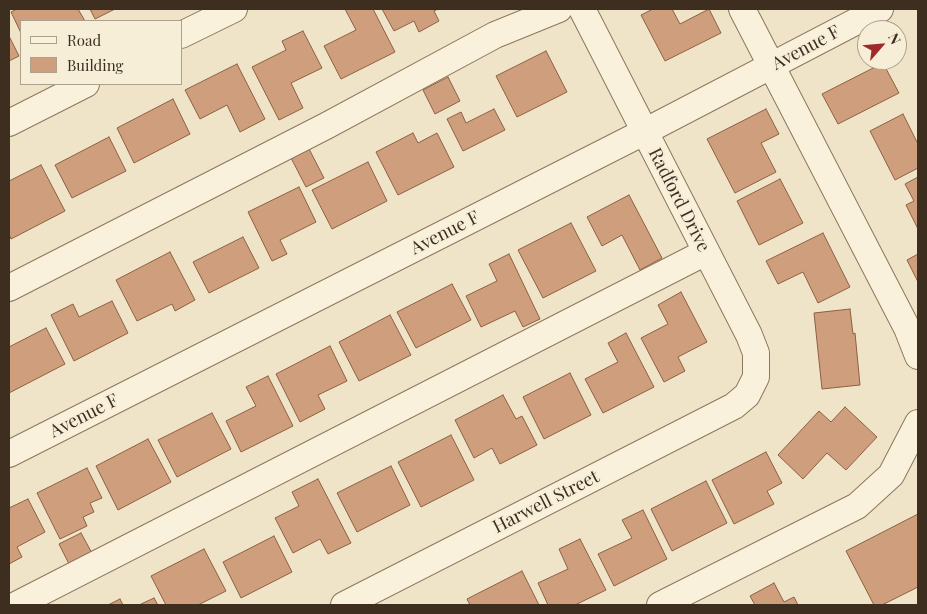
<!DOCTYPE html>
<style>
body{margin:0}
#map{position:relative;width:927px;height:614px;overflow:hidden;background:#f0e4c8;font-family:"Playfair Display",serif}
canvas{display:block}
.frame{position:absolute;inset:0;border:10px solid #3d2e20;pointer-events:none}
.legend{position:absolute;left:20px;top:20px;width:162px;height:65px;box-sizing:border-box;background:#f7eed8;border:1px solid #ada18e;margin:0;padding:6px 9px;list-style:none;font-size:15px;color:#3d2e20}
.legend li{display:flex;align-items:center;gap:10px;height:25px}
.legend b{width:25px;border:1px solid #ada18e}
.north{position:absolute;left:857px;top:20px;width:50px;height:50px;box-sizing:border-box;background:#f7eed8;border:1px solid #ada18e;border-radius:50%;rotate:63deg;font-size:14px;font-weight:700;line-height:20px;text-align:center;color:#3d2e20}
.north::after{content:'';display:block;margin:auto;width:18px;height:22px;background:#9e2a2b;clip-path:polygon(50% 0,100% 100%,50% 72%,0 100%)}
</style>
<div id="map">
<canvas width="927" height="614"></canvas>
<div class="frame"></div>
<ul class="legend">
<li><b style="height:6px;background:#faf1dc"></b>Road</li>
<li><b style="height:14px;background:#cf9f7d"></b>Building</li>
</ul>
<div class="north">N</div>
</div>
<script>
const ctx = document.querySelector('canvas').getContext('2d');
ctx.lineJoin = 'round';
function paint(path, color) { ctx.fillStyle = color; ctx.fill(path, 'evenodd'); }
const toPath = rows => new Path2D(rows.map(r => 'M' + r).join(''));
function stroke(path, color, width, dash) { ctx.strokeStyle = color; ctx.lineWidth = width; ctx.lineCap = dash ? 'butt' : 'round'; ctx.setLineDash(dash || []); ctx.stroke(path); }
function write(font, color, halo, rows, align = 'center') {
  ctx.font = font + ' "Playfair Display",serif'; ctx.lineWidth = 4.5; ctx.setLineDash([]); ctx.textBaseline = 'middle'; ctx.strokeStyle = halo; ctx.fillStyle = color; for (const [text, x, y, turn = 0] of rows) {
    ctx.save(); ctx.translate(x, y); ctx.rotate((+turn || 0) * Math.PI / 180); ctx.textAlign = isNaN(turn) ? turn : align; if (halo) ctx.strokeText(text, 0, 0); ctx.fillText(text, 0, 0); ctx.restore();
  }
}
const building = toPath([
 [17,9,78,9,85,21,21,21,21,33,11,12,17,9],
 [90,9,115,9,95,19,90,9],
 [345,9,373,9,395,52,341,79,324,46,356,30,345,9],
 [382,9,438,9,434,11,439,21,419,32,414,21,394,31,382,9],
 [653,9,672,9,680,24,709,9,721,33,665,61,641,15,653,9],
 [303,31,322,68,291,83,303,108,279,120,252,67,286,50,282,41,303,31],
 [9,36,19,56,9,61,9,36],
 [546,51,567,92,517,117,496,76,546,51],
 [883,63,899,93,838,124,822,94,883,63],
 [237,64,265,119,240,132,227,105,200,119,185,90,237,64],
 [448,77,460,101,435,114,423,90,448,77],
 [173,99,190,134,134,163,117,128,173,99],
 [494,109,505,130,463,151,447,119,461,112,466,123,494,109],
 [766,109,779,134,761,143,776,172,735,193,707,139,766,109],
 [903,114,918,144,918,168,895,180,870,131,903,114],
 [413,133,418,143,437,133,454,167,398,195,376,152,413,133],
 [109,137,126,171,72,198,55,165,109,137],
 [308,147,324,178,306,187,290,156,308,147],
 [368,162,387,201,332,229,312,190,368,162],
 [41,165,65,211,11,239,9,234,9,181,41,165],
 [918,177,918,229,906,205,914,201,905,184,918,177],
 [780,179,803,223,759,245,737,201,780,179],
 [299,187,316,222,280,240,287,254,272,261,248,212,299,187],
 [629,195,662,258,640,270,622,235,602,246,587,217,629,195],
 [571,223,596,271,543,298,518,250,571,223],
 [823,233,850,287,818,303,803,272,778,284,766,261,823,233],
 [243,237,259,268,209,293,193,262,243,237],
 [170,252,195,300,175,311,172,304,137,321,116,280,170,252],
 [509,254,540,319,523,327,515,311,481,327,466,296,497,281,489,264,509,254],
 [918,254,918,282,907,260,918,254],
 [452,284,471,320,416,348,397,312,452,284],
 [681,292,707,342,678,357,685,371,664,382,641,338,668,324,658,305,681,292],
 [112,301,128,333,74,361,51,315,73,304,79,317,112,301],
 [850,309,853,334,855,333,860,385,822,389,814,313,850,309],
 [390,315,411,355,359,381,339,342,390,315],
 [46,328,65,364,9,393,9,347,46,328],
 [626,333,654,387,603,413,585,379,618,362,608,343,626,333],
 [330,346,347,381,318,395,325,409,300,422,276,374,330,346],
 [570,373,591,415,544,439,523,397,570,373],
 [268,376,293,426,241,452,226,421,256,406,246,387,268,376],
 [503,395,516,419,522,416,537,445,500,464,492,448,474,458,455,420,503,395],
 [845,407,877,437,846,470,827,453,803,479,778,455,819,411,831,422,845,407],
 [212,413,231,449,177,477,158,440,212,413],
 [451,435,474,480,421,507,398,462,451,435],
 [148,439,171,482,118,510,96,466,148,439],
 [766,452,782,483,767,491,774,504,734,524,712,480,766,452],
 [391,466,410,505,357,532,337,493,391,466],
 [87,468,102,498,90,503,94,512,83,517,87,526,60,539,37,493,87,468],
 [318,479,351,543,328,554,320,539,293,553,275,518,299,506,292,492,318,479],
 [706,481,727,523,672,551,651,509,706,481],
 [28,499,45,532,17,547,22,557,9,564,9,508,28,499],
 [643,510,667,559,614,586,598,554,632,538,622,520,643,510],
 [918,514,918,587,882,605,874,605,846,551,918,514],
 [81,533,93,555,70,566,59,544,81,533],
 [274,536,292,572,241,598,223,562,274,536],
 [580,539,606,590,575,605,548,605,538,583,568,569,559,549,580,539],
 [204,549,226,591,198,605,166,605,151,576,204,549],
 [522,571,539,605,470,605,467,599,522,571],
 [774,583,784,602,794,597,798,605,755,605,750,596,774,583],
 [154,598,158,605,139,605,154,598],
 [120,599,123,605,108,605,120,599]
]);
paint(building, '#cf9f7d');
stroke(building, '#8d5f41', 1);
const minor = toPath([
 [742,9,907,328,918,356],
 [181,35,234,9],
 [9,123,86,84],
 [9,288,326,126,495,35,559,9],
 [9,454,644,132,880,9],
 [16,605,706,252],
 [344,605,734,406,747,395,756,377,756,353,749,335,582,9],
 [660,605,857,506,891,475,918,423]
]);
stroke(minor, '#8d765c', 28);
stroke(minor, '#faf1dc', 26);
write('18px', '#3d2e20', '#f7eed8', [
 ["Avenue F",806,48,-28],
 ["Radford Drive",679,200,63],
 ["Avenue F",445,233,-27],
 ["Avenue F",84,416,-27],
 ["Harwell Street",546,502,-27]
]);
</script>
